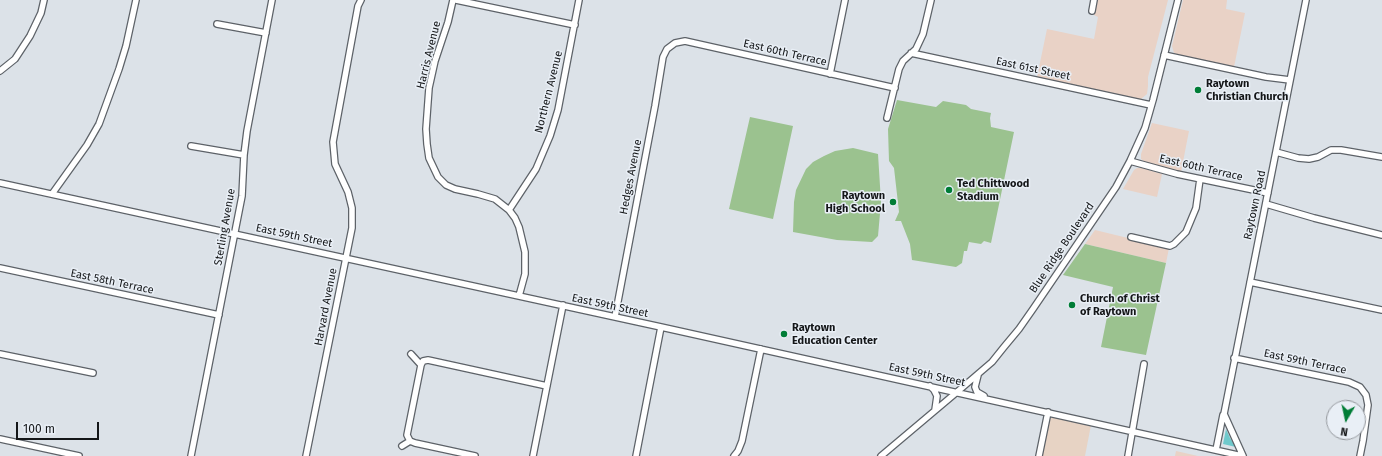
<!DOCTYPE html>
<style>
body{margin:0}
#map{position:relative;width:1382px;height:456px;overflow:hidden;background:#dce2e8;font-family:"Fira Sans",sans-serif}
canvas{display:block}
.north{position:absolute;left:1326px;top:400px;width:40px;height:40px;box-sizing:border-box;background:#e9eff6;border:1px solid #94989d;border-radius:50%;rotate:189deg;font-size:11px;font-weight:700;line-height:16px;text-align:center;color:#141618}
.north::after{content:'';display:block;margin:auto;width:14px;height:18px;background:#007d36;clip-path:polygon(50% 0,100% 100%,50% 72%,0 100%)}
.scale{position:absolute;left:16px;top:422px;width:83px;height:18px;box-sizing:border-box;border:2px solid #141618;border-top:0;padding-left:5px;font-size:12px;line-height:14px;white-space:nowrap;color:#141618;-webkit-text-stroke:3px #e9eff6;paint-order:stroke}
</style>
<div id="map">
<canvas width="1382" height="456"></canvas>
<div class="north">N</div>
<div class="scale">100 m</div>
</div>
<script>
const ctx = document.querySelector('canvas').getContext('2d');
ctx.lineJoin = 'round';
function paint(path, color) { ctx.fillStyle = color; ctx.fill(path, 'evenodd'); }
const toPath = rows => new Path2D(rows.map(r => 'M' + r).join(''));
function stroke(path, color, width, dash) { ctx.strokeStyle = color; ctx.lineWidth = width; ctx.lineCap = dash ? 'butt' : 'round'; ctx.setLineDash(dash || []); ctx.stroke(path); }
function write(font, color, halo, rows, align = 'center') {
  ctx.font = font + ' "Fira Sans",sans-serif'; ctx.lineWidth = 3; ctx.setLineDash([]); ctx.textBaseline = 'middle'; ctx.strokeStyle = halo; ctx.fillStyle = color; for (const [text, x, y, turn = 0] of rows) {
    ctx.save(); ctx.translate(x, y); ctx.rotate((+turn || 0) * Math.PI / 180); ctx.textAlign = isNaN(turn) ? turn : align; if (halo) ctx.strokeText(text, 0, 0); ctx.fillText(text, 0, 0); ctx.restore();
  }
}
paint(toPath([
 [1097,0,1168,0,1148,77,1148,86,1147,94,1141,99,1137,100,1037,77,1047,29,1094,39,1098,17,1094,15],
 [1183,0,1227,0,1226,9,1245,13,1234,67,1179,55,1174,53,1172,46],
 [1152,123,1189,131,1181,172,1146,163,1141,159,1141,154],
 [1137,168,1142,168,1162,174,1157,197,1123,189,1134,170],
 [1095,230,1169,248,1166,263,1085,244],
 [1176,451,1198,456,1175,456]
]), '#e9d2c6');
paint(toPath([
 [1055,417,1091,425,1085,456,1041,456,1049,419]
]), '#e7d3c4');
paint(toPath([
 [897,100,936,107,943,101,966,105,971,109,991,113,990,118,991,127,1014,132,991,243,984,241,981,244,969,242,967,251,964,251,962,263,956,267,912,260,910,244,901,221,895,221,899,212,894,168,889,161,888,129],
 [750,117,793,126,773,219,729,209],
 [853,148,878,154,881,202,878,236,872,242,837,240,793,232,794,202,796,190,806,169,813,162,824,156,835,151],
 [1085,244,1166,263,1146,355,1101,347,1113,287,1063,275]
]), '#9bc28f');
paint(toPath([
 [1226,429,1230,438,1236,447,1223,444]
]), '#6fc9cc');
const minor = toPath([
 [453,0,448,22,435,61,429,88,426,129,427,144,429,158,438,177,446,185,455,189,478,194,495,199,509,210,515,218,519,227,525,252,525,274,519,296],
 [456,0,575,25],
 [1092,11,1094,0],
 [217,24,266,33],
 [911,53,1151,105],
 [1164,55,1266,77,1290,80],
 [0,71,15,59,30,36,41,13,44,0],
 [830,74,845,0],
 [887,118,899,69,903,61,916,49,923,34,931,0],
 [191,146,244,155],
 [1276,152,1298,158,1309,159,1318,157,1331,150,1341,150,1382,157],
 [1130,161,1177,174,1268,193],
 [0,183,661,327,1242,456],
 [52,194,87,145,99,124,119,69,126,46,136,0],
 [1266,204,1314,218,1382,235],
 [509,210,536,169,550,136,558,110,579,0],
 [1131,237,1170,246,1174,244,1186,232,1196,208,1200,179],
 [0,268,219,315],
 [1250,282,1382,310],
 [615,317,655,106,663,57,667,49,675,43,685,41,895,88],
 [0,354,93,373],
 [1234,358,1349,382,1360,387,1366,395,1368,405,1363,441,1360,456],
 [421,365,423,361,428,360,547,386],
 [978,375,975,387,977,392,984,396],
 [930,386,934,390,937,396,935,410],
 [0,439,79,456],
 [410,441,407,435,421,365,411,354],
 [410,441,415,443,475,456],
 [402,446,410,441],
 [1216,450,1223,415],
 [191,456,242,196,244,155,247,131,272,0],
 [306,456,352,228,352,208,348,192,335,164,333,142,358,6,361,0],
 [533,456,563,305],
 [636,456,661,327],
 [734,456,738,451,742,441,761,349],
 [881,456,957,392,992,362,1004,347,1019,329,1033,309,1116,187,1130,161,1145,128,1153,100,1178,0],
 [1039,456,1048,412],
 [1128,456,1144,364],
 [1243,456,1224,414,1306,0]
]);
stroke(minor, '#5d6268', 8);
stroke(minor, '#fff', 5.5);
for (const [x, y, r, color] of [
 [1198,90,4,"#007d36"],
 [949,190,4,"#007d36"],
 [893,202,4,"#007d36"],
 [1072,305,4,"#007d36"],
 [784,334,4,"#007d36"]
]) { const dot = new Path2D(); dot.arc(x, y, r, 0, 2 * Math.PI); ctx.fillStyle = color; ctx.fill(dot); stroke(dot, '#e9eff6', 1.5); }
write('11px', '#141618', '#e9eff6', [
 ["East 60th Terrace",785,53,13],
 ["Harris Avenue",429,55,-76],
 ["East 61st Street",1033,69,12],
 ["Northern Avenue",549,92,-76],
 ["East 60th Terrace",1201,168,13],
 ["Hedges Avenue",631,177,-79],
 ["Raytown Road",1255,205,-78],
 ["Sterling Avenue",225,227,-80],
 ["East 59th Street",294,236,12],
 ["Blue Ridge Boulevard",1062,248,-56],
 ["East 58th Terrace",112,282,12],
 ["East 59th Street",610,306,12],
 ["Harvard Avenue",326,307,-79],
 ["East 59th Terrace",1305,362,12],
 ["East 59th Street",927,375,12]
]);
write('bold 11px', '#141618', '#e9eff6', [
 ["Raytown",1206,84],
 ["Christian Church",1206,97],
 ["Ted Chittwood",957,184],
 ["Stadium",957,197],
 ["Raytown",885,196,"right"],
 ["High School",885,209,"right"],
 ["Church of Christ",1080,299],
 ["of Raytown",1080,312],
 ["Raytown",792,328],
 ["Education Center",792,341]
], 'left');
</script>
